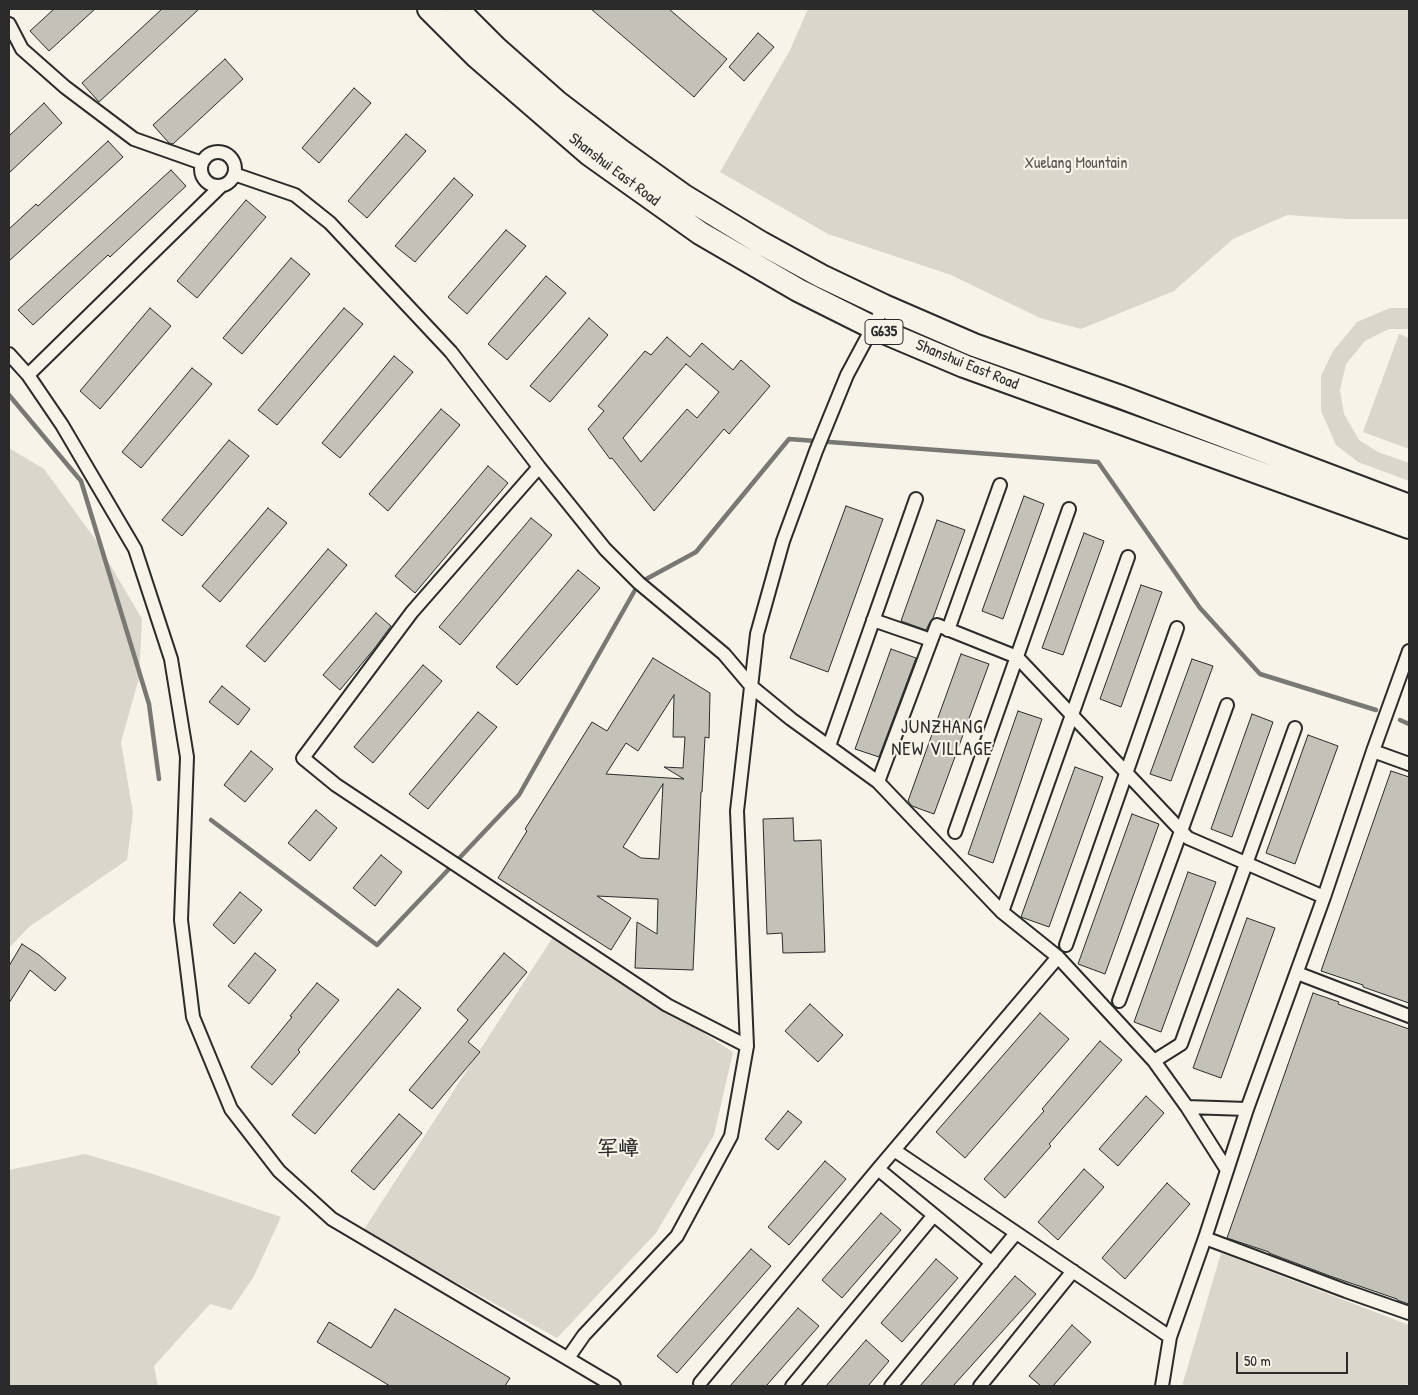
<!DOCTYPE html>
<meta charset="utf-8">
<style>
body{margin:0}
#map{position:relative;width:1418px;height:1395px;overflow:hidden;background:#f7f3e8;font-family:"Patrick Hand",sans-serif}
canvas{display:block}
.frame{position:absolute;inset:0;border:10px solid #2b2b2b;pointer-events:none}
.scale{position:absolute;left:1236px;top:1352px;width:112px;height:22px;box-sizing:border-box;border:2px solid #2b2b2b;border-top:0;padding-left:6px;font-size:15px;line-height:18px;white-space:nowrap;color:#2b2b2b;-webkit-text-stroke:4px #f7f3e8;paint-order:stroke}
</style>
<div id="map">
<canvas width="1418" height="1395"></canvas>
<div class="frame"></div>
<div class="scale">50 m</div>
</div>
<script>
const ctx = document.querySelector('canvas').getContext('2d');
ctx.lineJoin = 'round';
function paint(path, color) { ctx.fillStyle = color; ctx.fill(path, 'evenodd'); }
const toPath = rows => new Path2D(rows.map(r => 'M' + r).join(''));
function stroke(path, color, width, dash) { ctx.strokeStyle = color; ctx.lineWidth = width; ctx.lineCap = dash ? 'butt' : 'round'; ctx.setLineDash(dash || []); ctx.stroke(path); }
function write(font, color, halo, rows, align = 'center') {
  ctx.font = font + ' "Patrick Hand","LXGW WenKai TC",sans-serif'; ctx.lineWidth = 4.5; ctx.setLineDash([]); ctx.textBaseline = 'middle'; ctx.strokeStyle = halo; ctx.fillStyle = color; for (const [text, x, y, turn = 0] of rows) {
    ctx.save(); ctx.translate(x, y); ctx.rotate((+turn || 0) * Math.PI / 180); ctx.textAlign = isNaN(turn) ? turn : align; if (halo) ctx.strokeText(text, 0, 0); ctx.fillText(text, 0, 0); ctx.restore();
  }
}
paint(toPath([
 [808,9,1409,9,1409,219,1347,219,1287,215,1233,239,1174,291,1081,329,1040,318,951,275,828,234,720,172,790,50],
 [1390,308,1409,308,1409,329,1389,329,1365,341,1346,364,1340,390,1344,414,1359,440,1378,452,1409,463,1409,481,1358,462,1336,445,1321,411,1321,376,1333,351,1357,322],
 [1399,334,1409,338,1409,449,1363,432],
 [9,448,44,469,95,539,142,619,139,678,121,742,133,813,127,860,29,927,9,948],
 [553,937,733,1052,714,1135,656,1233,557,1338,363,1231],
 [85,1154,153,1174,281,1217,253,1278,231,1310,210,1304,154,1366,158,1386,9,1386,9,1170],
 [1221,1253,1409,1325,1409,1383,1404,1386,1182,1386]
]), '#dad6cc');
stroke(toPath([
 [9,395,81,481,149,704,159,779],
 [1400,720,1409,724],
 [211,820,377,945,519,795,639,583,696,552,789,439,1098,462,1200,608,1260,674,1376,710]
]), '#7a7874', 4.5);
const building = toPath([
 [54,9,95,9,49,51,30,31,54,9],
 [162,9,199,9,99,102,82,83,162,9],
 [591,9,669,9,727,59,694,97,591,9],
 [758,33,774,47,744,81,729,67,758,33],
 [225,59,243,79,173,144,169,143,153,125,225,59],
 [354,88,371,103,319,163,302,148,354,88],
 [44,103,62,123,9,173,9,136,44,103],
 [406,134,426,151,367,218,348,201,406,134],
 [108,141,123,157,9,261,9,229,36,204,38,206,108,141],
 [171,170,186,186,110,257,108,255,33,325,18,310,171,170],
 [454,178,473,195,415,262,395,246,454,178],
 [246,200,266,217,197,298,177,281,246,200],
 [506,230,526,246,467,314,448,297,506,230],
 [291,258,310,274,242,354,223,338,291,258],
 [546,276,566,293,507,360,488,344,546,276],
 [150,308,171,326,100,409,80,391,150,308],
 [344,308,363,324,277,425,258,410,344,308],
 [589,318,608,335,550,402,530,386,589,318],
 [667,337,690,357,702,343,733,370,741,360,770,386,729,434,724,429,654,511,612,458,610,459,588,429,604,411,598,406,645,351,651,355,667,337],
 [686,364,719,392,697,418,687,409,641,462,623,438,686,364],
 [394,356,413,372,340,458,322,443,394,356],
 [192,368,212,384,141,468,122,452,192,368],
 [441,409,460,425,388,511,369,494,441,409],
 [229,440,249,456,182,536,162,520,229,440],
 [488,466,508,483,415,593,395,576,488,466],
 [1024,496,1044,504,1003,619,982,611,1024,496],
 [846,506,883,519,828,672,790,658,846,506],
 [268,508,287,523,220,602,202,586,268,508],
 [531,518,552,535,460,645,439,627,531,518],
 [937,520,965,530,933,618,930,622,926,630,901,621,937,520],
 [1084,533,1104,541,1063,655,1042,648,1084,533],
 [328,549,347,565,265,662,246,646,328,549],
 [578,570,600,588,517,685,496,667,578,570],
 [1141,585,1162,592,1121,707,1100,699,1141,585],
 [376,613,391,626,374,649,340,690,323,675,376,613],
 [891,649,916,658,879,757,855,749,891,649],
 [961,654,989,664,934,814,912,806,908,801,961,654],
 [653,658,710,693,709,738,705,737,702,792,701,792,693,970,635,968,637,922,657,934,658,899,597,896,631,918,611,950,498,878,527,831,525,829,592,722,607,731,653,658],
 [674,695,673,737,685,737,683,768,664,767,684,779,606,774,626,743,638,751,674,695],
 [663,784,659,859,641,858,623,847,663,784],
 [1192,659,1213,666,1171,781,1150,774,1192,659],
 [423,665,442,681,373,763,354,747,423,665],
 [222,686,250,709,238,725,209,702,222,686],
 [1018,711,1042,719,993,863,968,854,1018,711],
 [478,712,497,727,428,809,409,794,478,712],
 [1252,714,1273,722,1232,837,1211,829,1252,714],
 [1308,735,1338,746,1295,864,1266,853,1308,735],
 [251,751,273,769,245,802,224,785,251,751],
 [1075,767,1103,777,1049,927,1021,917,1075,767],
 [1391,771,1409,777,1409,1003,1363,987,1363,985,1321,971,1391,771],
 [316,810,337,828,310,861,288,843,316,810],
 [1132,814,1159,824,1105,974,1078,964,1132,814],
 [793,818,794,841,821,840,825,952,783,953,782,933,767,934,763,819,793,818],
 [381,855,402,872,375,906,353,888,381,855],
 [1188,872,1216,882,1161,1032,1134,1022,1188,872],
 [240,892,262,910,234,944,213,925,240,892],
 [1247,918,1275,928,1221,1078,1193,1068,1247,918],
 [22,944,39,955,66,978,55,991,30,970,9,1003,9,966,22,944],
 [255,953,276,970,249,1004,228,986,255,953],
 [504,953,527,972,468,1042,480,1052,432,1109,409,1090,468,1020,457,1010,504,953],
 [317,983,339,1000,298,1050,300,1052,272,1085,251,1067,292,1017,290,1016,317,983],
 [398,989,421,1008,315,1134,292,1115,398,989],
 [1313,993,1339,1002,1338,1004,1409,1029,1409,1304,1397,1300,1397,1299,1330,1276,1269,1253,1269,1252,1227,1238,1313,993],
 [810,1004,843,1035,818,1062,785,1031,810,1004],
 [1040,1013,1069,1039,965,1158,936,1132,1040,1013],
 [1100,1041,1122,1060,1049,1144,1051,1146,1005,1198,984,1179,1044,1111,1042,1109,1100,1041],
 [1146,1096,1164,1113,1118,1166,1099,1149,1146,1096],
 [788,1111,802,1122,778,1150,765,1139,788,1111],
 [399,1114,422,1133,374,1190,351,1171,399,1114],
 [825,1161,846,1179,789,1245,768,1227,825,1161],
 [1084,1169,1104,1187,1058,1240,1038,1222,1084,1169],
 [1167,1183,1190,1204,1125,1279,1102,1258,1167,1183],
 [881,1213,901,1230,842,1298,822,1280,881,1213],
 [751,1249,771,1266,677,1373,657,1356,751,1249],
 [936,1259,958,1278,902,1342,881,1323,936,1259],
 [1015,1276,1036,1294,953,1386,920,1386,1015,1276],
 [798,1308,819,1326,766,1386,730,1386,798,1308],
 [395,1309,510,1378,505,1386,390,1386,317,1342,329,1322,371,1348,395,1309],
 [1072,1325,1091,1342,1053,1386,1041,1386,1029,1376,1072,1325],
 [866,1340,889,1361,868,1386,826,1386,866,1340]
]);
paint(building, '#c4c1b9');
stroke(building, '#2b2b2b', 1);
const street = toPath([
 [9,24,22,49,65,87,134,139,202,163],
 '201 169a17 17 0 1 1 34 0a17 17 0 1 1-34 0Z',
 [234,174,295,195,330,223,451,352,539,467,605,549,639,583,724,654,752,687,791,719,878,782,1002,912,1058,957,1154,1061,1187,1107,1247,1109],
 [9,354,28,375,62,425,135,549,171,659,187,757,181,920,193,1017,231,1109,279,1171,332,1219,614,1386],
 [28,375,221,186],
 [539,467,412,612,303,758,336,785,667,1005,747,1046],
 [873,620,931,640],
 [948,630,1000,485],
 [829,746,916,499],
 [1373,751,1409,764],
 [878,782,937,625,1017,657,1188,838,1324,897],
 [955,832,1069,509],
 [1002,912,1128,557],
 [1066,945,1177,628],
 [1297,973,1409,1016],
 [1119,1001,1227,705],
 [1154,1061,1181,1044,1295,728],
 [1187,1107,1227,1170],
 [894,1150,1170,1337],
 [878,1169,992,1263],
 [1205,1238,1346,1291,1409,1313],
 [568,1358,584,1335,677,1236,731,1136,747,1046,737,811,757,634,783,541,816,451,847,375,884,306],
 [700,1383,878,1169,1058,957],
 [792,1386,934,1215],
 [891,1386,1016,1233],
 [980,1386,1073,1271],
 [1162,1386,1170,1337,1205,1238,1247,1109,1324,897,1373,751,1409,651]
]);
const highway = toPath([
 [429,9,477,57,589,154,700,233,798,290,872,327,964,366,1409,527],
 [457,9,496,48,557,102,621,151,684,196,761,243,821,276,884,306,974,345,1121,397,1409,506]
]);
stroke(street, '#2b2b2b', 16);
stroke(highway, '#2b2b2b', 26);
stroke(street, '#f7f3e8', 12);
stroke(highway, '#f7f3e8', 22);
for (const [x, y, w] of [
 [884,332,38]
]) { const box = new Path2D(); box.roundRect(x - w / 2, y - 12.5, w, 25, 4); ctx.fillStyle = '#f7f3e8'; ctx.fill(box); stroke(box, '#2b2b2b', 1); }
write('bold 15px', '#2b2b2b', null, [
 ["G635",884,332]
]);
write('16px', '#575653', '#f7f3e8', [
 ["Xuelang Mountain",1076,164]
]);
write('16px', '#2b2b2b', '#f7f3e8', [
 ["Shanshui East Road",614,170,37],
 ["Shanshui East Road",967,365,22]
]);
ctx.letterSpacing = '1px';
write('19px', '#2b2b2b', '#f7f3e8', [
 ["JUNZHANG",942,728],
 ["NEW VILLAGE",942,750]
]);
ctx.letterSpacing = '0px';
write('bold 21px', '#2b2b2b', '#f7f3e8', [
 ["军嶂",618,1149]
]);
</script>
